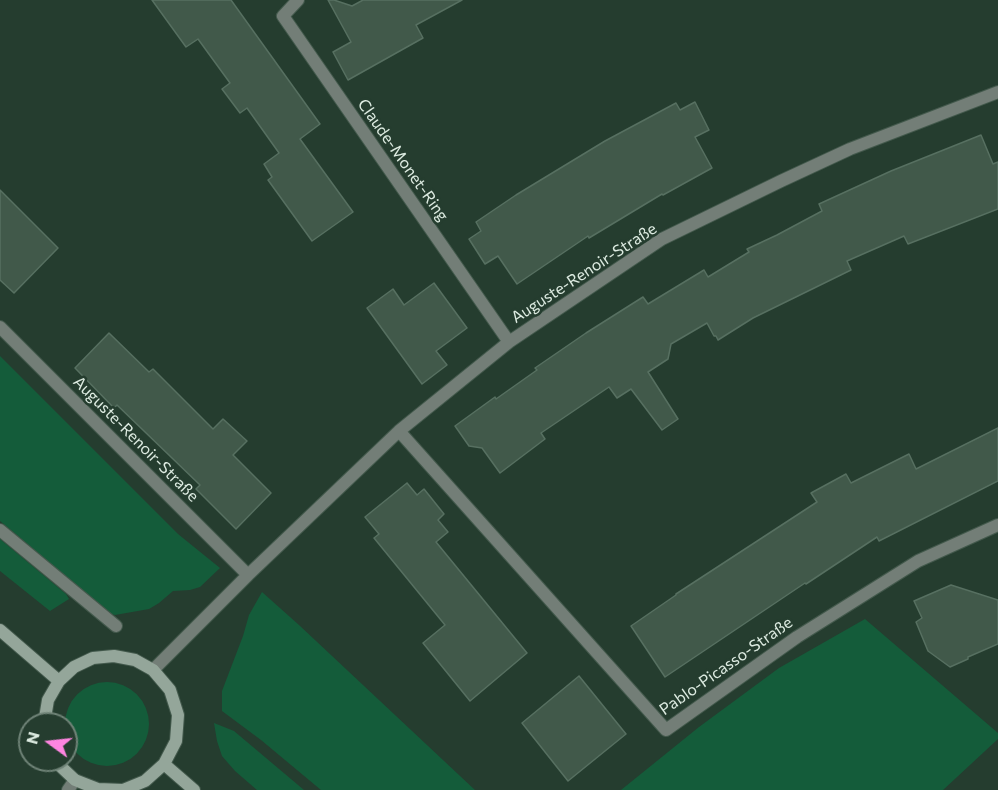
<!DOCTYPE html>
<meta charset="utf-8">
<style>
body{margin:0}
#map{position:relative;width:998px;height:790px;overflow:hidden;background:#253d2f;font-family:Commissioner,sans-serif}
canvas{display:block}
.north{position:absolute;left:18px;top:712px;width:60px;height:60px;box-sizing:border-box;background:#253d2f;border:2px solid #6f8377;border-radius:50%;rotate:285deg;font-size:16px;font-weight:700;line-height:24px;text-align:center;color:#deece2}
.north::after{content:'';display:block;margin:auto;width:21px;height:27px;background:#fe85e0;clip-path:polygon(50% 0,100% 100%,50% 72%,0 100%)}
</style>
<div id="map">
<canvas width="998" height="790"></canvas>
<div class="north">N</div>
</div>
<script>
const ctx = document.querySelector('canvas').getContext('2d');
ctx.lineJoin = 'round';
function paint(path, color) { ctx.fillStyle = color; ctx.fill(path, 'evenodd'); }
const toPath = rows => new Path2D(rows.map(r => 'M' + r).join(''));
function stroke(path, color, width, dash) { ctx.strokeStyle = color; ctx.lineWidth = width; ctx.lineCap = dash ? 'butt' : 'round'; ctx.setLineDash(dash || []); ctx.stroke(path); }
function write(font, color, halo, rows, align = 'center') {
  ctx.font = font + ' Commissioner,sans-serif'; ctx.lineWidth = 5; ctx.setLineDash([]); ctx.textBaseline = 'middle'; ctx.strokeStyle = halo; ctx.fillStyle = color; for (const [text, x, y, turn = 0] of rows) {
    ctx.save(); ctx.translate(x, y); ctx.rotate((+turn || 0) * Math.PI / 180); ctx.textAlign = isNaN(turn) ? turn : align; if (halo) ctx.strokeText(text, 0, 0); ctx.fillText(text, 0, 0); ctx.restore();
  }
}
paint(toPath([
 [0,356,178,534,220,568,200,587,190,590,173,591,159,603,149,609,115,615,100,611,30,546,0,521],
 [0,539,66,594,69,599,50,611,0,571],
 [262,592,299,625,475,790,321,790,261,740,222,711,222,691,243,636,249,615],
 [865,619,998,733,998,739,943,790,621,790,699,727,779,668],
 '65 724a42 42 0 1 1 84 0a42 42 0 1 1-84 0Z',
 [214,723,234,731,304,790,257,790,235,771,222,756,217,741]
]), '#145c3a');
const building = toPath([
 [152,0,231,0,320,124,300,139,353,212,312,241,268,180,272,177,264,164,279,153,247,108,240,113,222,89,230,83,198,39,186,47,152,0],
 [328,0,334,0,352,6,363,0,462,0,416,25,423,38,348,80,333,52,351,42,328,0],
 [695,102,709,130,695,137,712,168,663,195,662,194,589,238,588,236,517,284,498,256,485,264,469,239,481,231,476,222,516,195,605,141,676,103,680,110,695,102],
 [981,135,993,164,998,162,998,209,908,244,904,236,847,261,851,270,753,318,718,340,716,336,714,336,707,323,671,344,668,359,648,372,678,419,662,430,631,389,617,398,609,387,541,433,545,439,500,473,482,448,469,446,455,426,495,397,496,399,537,370,535,368,586,333,643,297,648,304,704,270,708,277,749,252,747,249,777,235,822,211,819,204,891,171,981,135],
 [0,190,58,248,14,293,0,280,0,190],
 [434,283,467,328,436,351,447,365,422,384,367,308,393,289,404,305,434,283],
 [109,333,149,372,153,369,213,429,223,419,247,441,233,455,271,493,236,529,196,489,200,485,117,405,114,408,75,368,109,333],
 [998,428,998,481,879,541,877,537,806,584,805,583,665,677,631,626,676,595,676,594,817,502,811,493,846,474,851,483,909,454,916,469,998,428],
 [407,483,417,495,424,489,444,514,438,520,448,532,436,542,527,653,470,701,423,643,445,625,374,538,379,534,365,517,407,483],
 [951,585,998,600,998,644,968,657,968,659,950,667,928,651,916,622,922,618,914,601,951,585],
 [579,676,626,734,568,781,522,723,579,676]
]);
paint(building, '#41594a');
stroke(building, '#577061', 1.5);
const street = toPath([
 [298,0,283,16,509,342],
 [0,327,248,575],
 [399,431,666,730,797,637,918,561,998,525],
 [0,530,116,626],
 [153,670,248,575,399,431,509,342,662,239,781,181,850,149,998,92],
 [68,790,75,780]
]);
const secondary = toPath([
 [0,630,59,681],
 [44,724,48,700,59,681,74,667,93,658,114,656,135,660,153,670,170,690,178,715,176,741,164,764,145,781,123,790,98,789,75,780,58,764,56,760],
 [164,764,194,790]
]);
stroke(street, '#43594c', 14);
stroke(secondary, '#43594c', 14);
stroke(street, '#737e77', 12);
stroke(secondary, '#94a69a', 12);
write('16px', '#deece2', '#253d2f', [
 ["Claude-Monet-Ring",403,160,55],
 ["Auguste-Renoir-Straße",584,273,-33],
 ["Auguste-Renoir-Straße",136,439,45],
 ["Pablo-Picasso-Straße",726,666,-35]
]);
</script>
